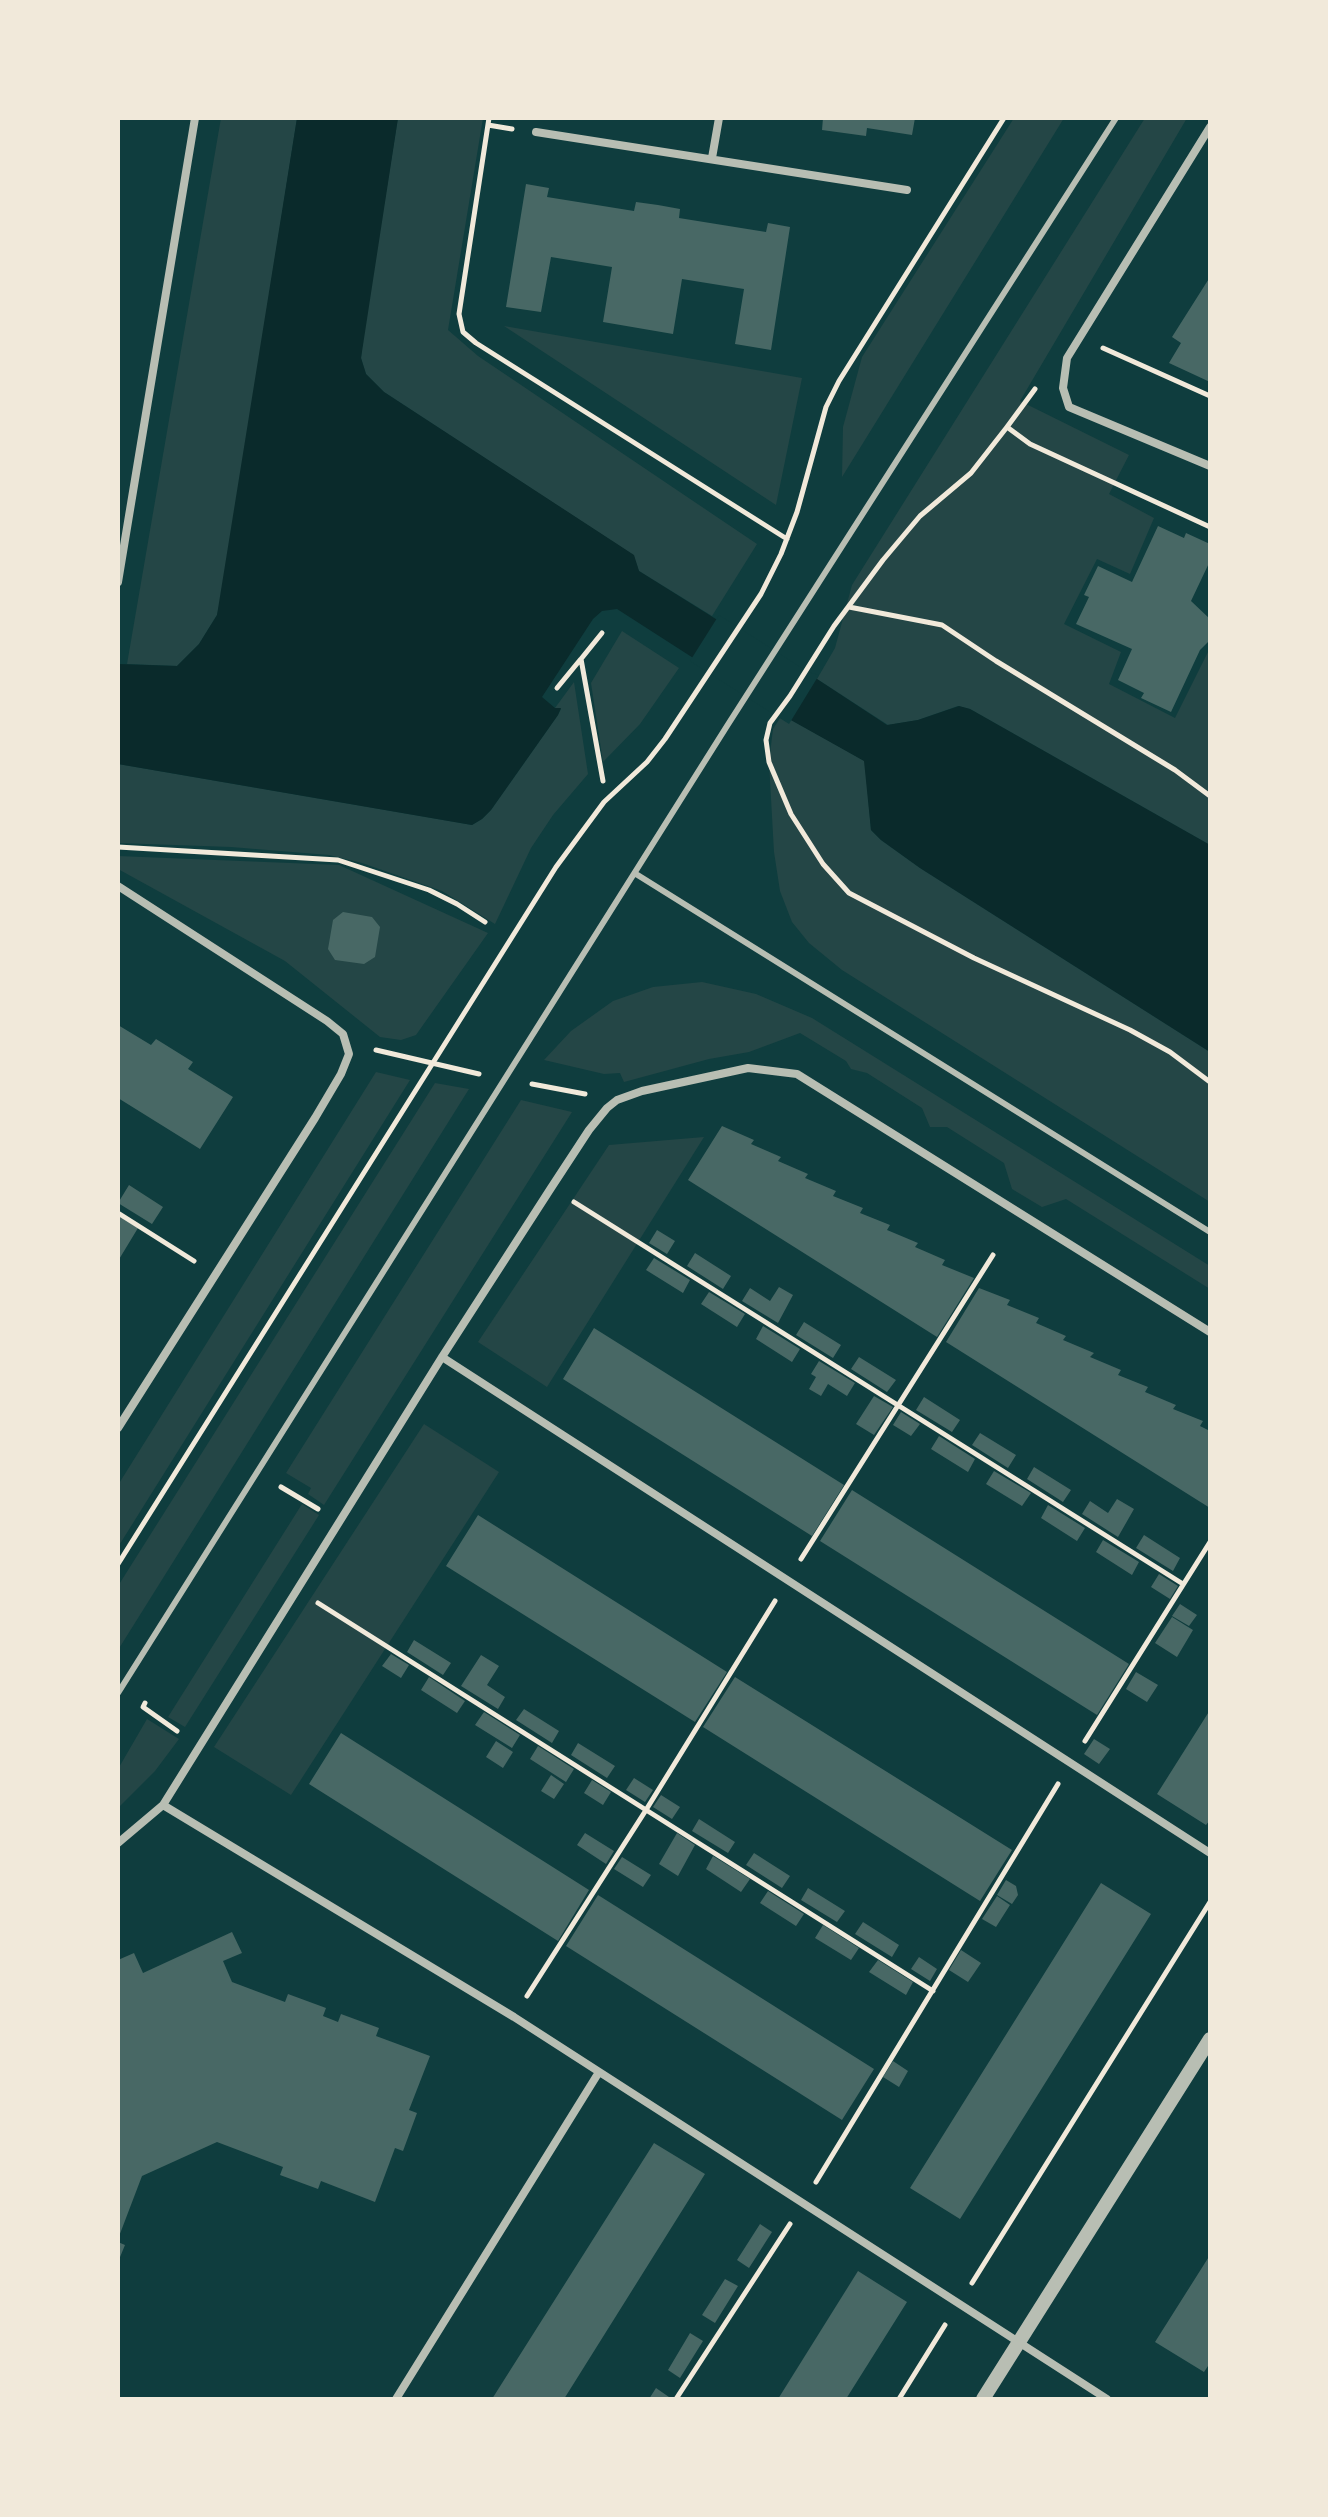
<!DOCTYPE html>
<style>
body{margin:0}
#map{position:relative;width:1328px;height:2517px;overflow:hidden;background:#0f3d3e;font-family:Mulish,sans-serif}
canvas{display:block}
.frame{position:absolute;inset:0;border:120px solid #f1e9da;pointer-events:none}
</style>
<div id="map">
<canvas width="1328" height="2517"></canvas>
<div class="frame"></div>
</div>
<script>
const ctx = document.querySelector('canvas').getContext('2d');
ctx.lineJoin = 'round';
function paint(path, color) { ctx.fillStyle = color; ctx.fill(path, 'evenodd'); }
const toPath = rows => new Path2D(rows.map(r => 'M' + r).join(''));
function stroke(path, color, width, dash) { ctx.strokeStyle = color; ctx.lineWidth = width; ctx.lineCap = dash ? 'butt' : 'round'; ctx.setLineDash(dash || []); ctx.stroke(path); }
paint(toPath([
 [221,118,297,118,222,596,217,615,199,644,177,666,127,664],
 [398,118,483,118,448,330,478,356,757,544,712,616,639,571,633,555,384,392,366,374,361,358,364,328],
 [1014,118,1064,118,842,477,843,427,862,357],
 [1145,118,1187,118,1020,401,1129,455,1109,494,1154,518,1130,574,1097,559,1064,624,1121,652,1109,684,1175,718,1210,648,1210,845,970,709,958,706,918,720,888,725,817,679,835,648,852,585],
 [504,326,802,378,776,505],
 [622,631,679,668,640,724,603,762,591,683],
 [574,682,588,774,553,815,531,848,495,924,442,891,362,863,329,855,231,847,118,843,118,764,472,825,482,819,491,810,558,715,561,709,555,708],
 [782,715,865,761,871,830,881,840,920,868,1210,1052,1210,1202,842,970,809,943,792,922,780,891,774,852,769,762,773,729],
 [118,856,339,865,488,933,416,1035,401,1040,380,1037,285,961,118,869],
 [702,982,756,994,812,1018,1210,1266,1210,1289,1066,1199,1042,1207,1012,1189,1004,1163,947,1127,930,1127,922,1108,867,1073,851,1069,846,1061,800,1033,749,1052,709,1059,624,1082,620,1073,604,1074,544,1060,571,1031,613,1001,653,987],
 [376,1072,410,1080,118,1547,118,1485],
 [435,1083,469,1089,118,1650,118,1586],
 [521,1100,572,1112,324,1505,308,1494,311,1488,286,1473],
 [704,1137,547,1387,478,1342,609,1145],
 [424,1424,499,1472,291,1795,214,1747],
 [302,1504,319,1515,185,1727,168,1717],
 [147,1719,179,1739,155,1771,118,1808,118,1769]
]), '#244646');
paint(toPath([
 [297,118,398,118,361,358,366,374,384,392,634,555,639,571,807,676,817,679,887,725,918,720,959,706,970,709,1210,845,1210,1052,920,868,881,840,871,830,864,761,782,715,617,609,602,611,593,619,542,697,555,708,561,708,558,715,491,810,482,819,472,825,118,764,118,664,177,666,199,644,217,615]
]), '#0a2a2b');
paint(toPath([
 [719,615,808,672,819,675,789,724,690,661]
]), '#0f3d3e');
paint(toPath([
 [823,118,915,118,912,135,867,128,866,136,822,130],
 [526,184,549,188,547,197,634,211,636,202,658,205,680,209,679,218,766,232,768,223,790,227,771,350,735,344,744,289,682,279,673,334,603,322,612,267,551,257,541,312,506,307],
 [1210,277,1210,382,1169,363,1181,343,1172,337],
 [1158,526,1184,538,1186,533,1210,544,1210,561,1191,601,1210,619,1210,640,1200,650,1171,712,1141,698,1144,693,1118,680,1132,649,1076,624,1089,597,1084,595,1098,566,1132,582],
 [343,912,372,917,380,927,375,957,364,964,335,960,328,949,333,920],
 [118,1025,151,1045,156,1039,193,1062,188,1069,233,1097,200,1149,118,1098],
 [722,1126,754,1140,751,1144,781,1157,778,1161,808,1174,805,1178,836,1191,833,1196,863,1208,860,1213,890,1225,887,1230,918,1243,915,1247,945,1260,942,1265,974,1278,937,1337,688,1180],
 [129,1185,163,1207,152,1224,118,1203],
 [118,1215,138,1228,118,1261],
 [657,1230,675,1241,667,1254,649,1243],
 [695,1253,731,1276,723,1289,687,1266],
 [654,1258,690,1280,683,1293,646,1270],
 [779,1287,793,1295,778,1323,742,1301,750,1288,770,1301],
 [979,1288,1010,1300,1007,1305,1039,1318,1036,1323,1066,1336,1063,1340,1094,1353,1090,1357,1121,1370,1118,1375,1148,1387,1145,1392,1176,1405,1173,1409,1203,1421,1200,1426,1210,1431,1210,1508,946,1342],
 [709,1292,745,1314,737,1327,701,1304],
 [804,1322,841,1345,833,1358,796,1335],
 [763,1326,800,1349,792,1362,756,1339],
 [594,1328,844,1485,812,1536,563,1379],
 [859,1357,896,1380,887,1392,851,1369],
 [819,1361,855,1383,847,1396,828,1384,821,1396,809,1389,816,1377,811,1374],
 [874,1396,893,1407,874,1435,856,1424],
 [924,1397,960,1420,952,1432,916,1410],
 [901,1412,920,1424,911,1436,893,1425],
 [980,1433,1016,1455,1008,1468,972,1445],
 [939,1436,975,1459,968,1472,931,1449],
 [1034,1467,1071,1490,1063,1502,1027,1479],
 [994,1471,1031,1493,1022,1506,986,1484],
 [852,1490,1129,1664,1097,1715,820,1541],
 [1117,1499,1134,1509,1118,1537,1082,1514,1090,1501,1108,1513],
 [1048,1505,1085,1528,1077,1541,1041,1518],
 [478,1515,727,1672,695,1722,446,1566],
 [1144,1535,1180,1558,1173,1571,1136,1548],
 [1103,1540,1139,1562,1132,1575,1096,1552],
 [1159,1574,1178,1586,1170,1599,1151,1587],
 [1180,1604,1197,1615,1189,1626,1172,1616],
 [1172,1617,1193,1630,1177,1657,1155,1643],
 [414,1640,451,1663,443,1675,407,1652],
 [391,1654,409,1665,401,1678,382,1666],
 [481,1655,499,1666,487,1685,505,1697,498,1709,461,1686],
 [1136,1672,1158,1685,1147,1702,1126,1689],
 [429,1677,465,1701,457,1713,421,1690],
 [735,1677,1012,1850,980,1901,703,1727],
 [524,1709,559,1731,552,1743,516,1720],
 [1210,1710,1210,1820,1206,1825,1157,1794],
 [484,1712,520,1735,512,1748,475,1725],
 [341,1733,589,1890,558,1941,309,1784],
 [1094,1739,1110,1749,1099,1764,1084,1754],
 [496,1741,513,1752,503,1768,486,1757],
 [578,1743,615,1766,607,1778,571,1755],
 [538,1746,574,1769,566,1782,530,1759],
 [551,1775,564,1784,554,1799,541,1791],
 [634,1778,653,1790,645,1802,626,1790],
 [592,1780,611,1792,603,1805,584,1793],
 [661,1795,680,1807,672,1819,653,1807],
 [699,1819,735,1842,728,1853,692,1831],
 [585,1833,614,1851,606,1864,577,1845],
 [677,1833,695,1845,678,1876,659,1864],
 [754,1853,790,1876,782,1888,746,1865],
 [713,1856,750,1879,741,1892,706,1869],
 [622,1857,651,1875,643,1887,614,1869],
 [1006,1880,1016,1886,1018,1895,1012,1904,997,1895],
 [1101,1883,1151,1914,960,2219,910,2188],
 [808,1888,845,1911,837,1922,801,1900],
 [768,1891,804,1914,796,1926,760,1903],
 [598,1895,874,2069,842,2120,566,1946],
 [997,1896,1010,1905,996,1927,982,1919],
 [863,1922,899,1945,892,1957,855,1934],
 [823,1925,859,1948,851,1960,815,1938],
 [232,1932,242,1953,223,1961,232,1982,285,2002,288,1994,326,2008,323,2016,338,2022,341,2014,379,2028,376,2036,430,2056,409,2110,417,2113,403,2151,395,2148,375,2202,321,2181,318,2189,280,2175,283,2167,217,2142,142,2176,118,2239,118,1960,134,1953,143,1973],
 [961,1950,981,1963,968,1982,949,1970],
 [919,1957,937,1969,930,1981,911,1969],
 [878,1960,913,1982,906,1995,869,1972],
 [893,2061,908,2071,899,2087,883,2077],
 [654,2143,705,2174,564,2399,492,2399],
 [760,2224,772,2232,749,2268,737,2260],
 [118,2242,125,2245,118,2262],
 [1210,2255,1210,2363,1204,2372,1155,2342],
 [858,2271,907,2302,846,2399,778,2399],
 [725,2279,738,2286,715,2323,702,2315],
 [690,2333,703,2341,680,2378,668,2370],
 [656,2388,669,2397,667,2399,649,2399]
]), '#486865');
stroke(toPath([
 [489,118,459,314,463,332,476,343,787,539],
 [488,125,512,129],
 [1103,348,1210,396],
 [1007,427,1035,389],
 [1210,527,1030,444,1007,427,971,473,920,516,883,560,834,626,790,696,770,723,766,740,769,762,791,814,823,864,849,893,974,958,1130,1030,1170,1052,1210,1082],
 [849,607,942,625,996,661,1175,770,1210,796],
 [602,633,581,659,603,781],
 [557,688,580,660],
 [118,847,338,860,429,890,457,904,485,922],
 [376,1050,479,1074],
 [532,1084,585,1094],
 [574,1202,1183,1584],
 [118,1213,194,1261],
 [281,1487,318,1509],
 [801,1559,993,1255],
 [118,1564,556,867,604,802,647,762,665,739,761,594,781,554,797,512,826,407,839,381,1004,118],
 [318,1603,933,1991],
 [145,1703,143,1707,177,1731],
 [1085,1741,1210,1542],
 [527,1996,646,1810,775,1601],
 [816,2182,1058,1784],
 [972,2283,1210,1902],
 [676,2399,790,2224],
 [899,2399,945,2325]
]), '#f1e9da', 5);
stroke(toPath([
 [636,874,1210,1232],
 [118,1693,727,726,1116,118]
]), '#b8beb3', 6);
stroke(toPath([
 [1210,127,1067,358,1063,388,1069,407,1210,466],
 [536,132,907,190],
 [712,158,719,118],
 [118,582,195,118],
 [118,886,327,1021,343,1034,349,1054,341,1074,315,1118,118,1428],
 [442,1357,1210,1853],
 [163,1805,514,2017,1107,2399],
 [118,1843,163,1805,442,1357,551,1188,589,1130,607,1108,617,1100,642,1091,748,1068,797,1074,1210,1332],
 [396,2399,599,2072]
]), '#b8beb3', 8);
stroke(toPath([
 [983,2399,1210,2039]
]), '#b8beb3', 14);
</script>
